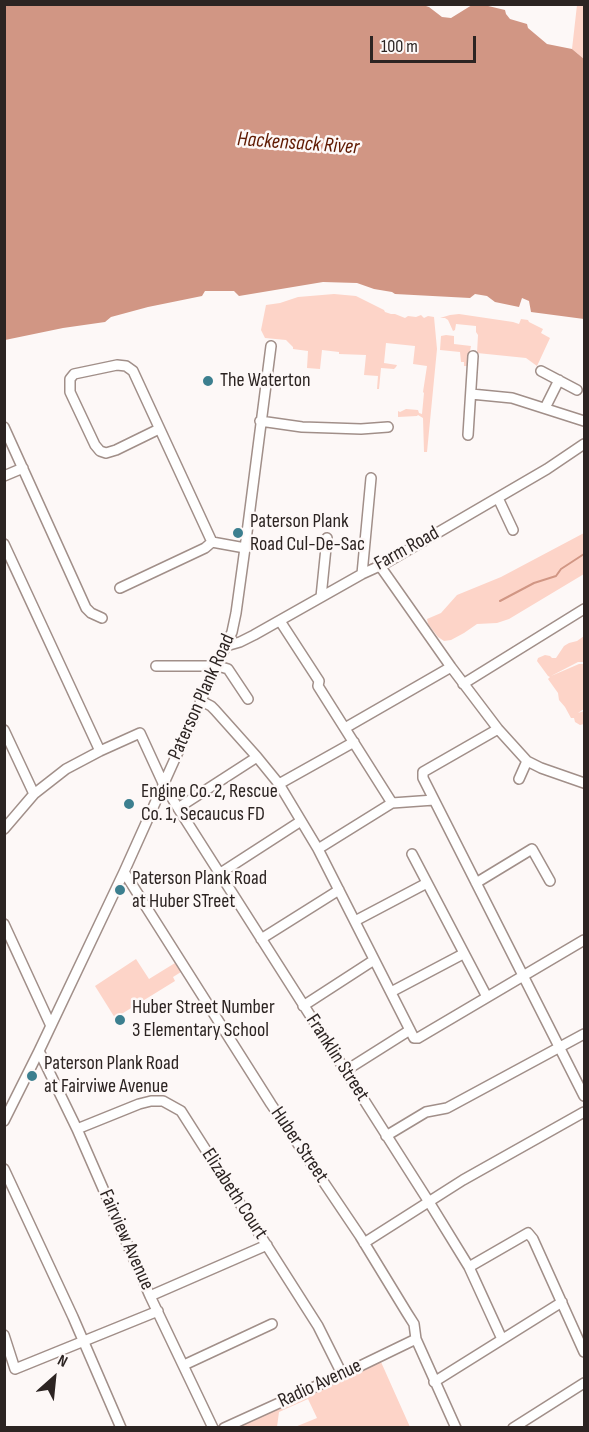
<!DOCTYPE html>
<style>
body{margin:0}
#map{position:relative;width:589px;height:1432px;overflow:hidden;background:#fdf8f7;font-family:"Sofia Sans Condensed",sans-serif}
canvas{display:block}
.frame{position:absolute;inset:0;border:6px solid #2c2422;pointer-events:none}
.north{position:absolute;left:24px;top:1348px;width:60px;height:60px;-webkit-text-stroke:4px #fdf8f7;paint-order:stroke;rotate:27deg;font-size:16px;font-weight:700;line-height:24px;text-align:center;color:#2c2422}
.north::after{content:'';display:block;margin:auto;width:21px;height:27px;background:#2c2422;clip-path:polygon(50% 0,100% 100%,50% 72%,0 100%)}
.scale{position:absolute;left:370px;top:36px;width:106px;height:27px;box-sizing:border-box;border:3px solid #2c2422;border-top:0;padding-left:8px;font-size:18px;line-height:21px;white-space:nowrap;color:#2c2422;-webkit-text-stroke:4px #fdf8f7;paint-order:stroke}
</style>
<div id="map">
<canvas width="589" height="1432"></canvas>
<div class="frame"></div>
<div class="north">N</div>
<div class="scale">100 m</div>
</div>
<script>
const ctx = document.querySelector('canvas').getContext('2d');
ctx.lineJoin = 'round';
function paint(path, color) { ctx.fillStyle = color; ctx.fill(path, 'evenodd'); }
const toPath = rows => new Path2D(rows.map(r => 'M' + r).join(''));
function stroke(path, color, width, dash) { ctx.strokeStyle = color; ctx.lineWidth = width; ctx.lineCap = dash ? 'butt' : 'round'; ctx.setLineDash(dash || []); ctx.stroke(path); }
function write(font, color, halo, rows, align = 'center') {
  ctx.font = font + ' "Sofia Sans Condensed",sans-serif'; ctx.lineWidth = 5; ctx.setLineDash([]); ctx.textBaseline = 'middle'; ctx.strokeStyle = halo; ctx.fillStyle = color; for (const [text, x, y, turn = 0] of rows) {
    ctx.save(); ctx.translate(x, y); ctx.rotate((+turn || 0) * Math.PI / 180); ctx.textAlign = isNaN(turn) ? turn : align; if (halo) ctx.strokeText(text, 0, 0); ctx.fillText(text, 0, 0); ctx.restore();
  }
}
paint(toPath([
 [577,5,584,5,584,59,572,49],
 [334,294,356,296,384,310,385,312,391,314,395,314,405,318,408,316,416,317,421,315,424,318,428,316,434,317,437,349,427,452,424,452,423,418,418,415,417,416,398,417,398,411,400,412,406,409,418,410,419,413,422,414,424,393,423,392,427,366,413,364,415,346,386,343,384,363,397,365,396,367,394,369,381,368,379,389,377,389,378,376,364,375,366,355,339,354,339,352,322,350,320,369,307,368,308,351,293,349,293,347,286,340,265,338,261,330,266,305,280,303,298,297],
 [459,314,513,322,519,324,521,319,528,320,529,322,543,329,541,333,550,338,537,366,526,358,477,353,478,335,476,332,476,326,456,324,455,330,453,331,448,320,445,318,440,318,450,315],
 [446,335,454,336,454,344,471,346,467,366,464,366,464,362,461,362,460,352,440,350,441,336],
 [584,533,584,574,509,619,497,623,477,624,464,633,451,640,444,641,438,637,428,624,427,619,441,613,457,595,501,577],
 [584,636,584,662,578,662,551,676,579,664,584,664,584,709,578,713,584,711,584,724,580,725,575,722,574,718,571,718,565,707,559,700,558,693,548,679,550,677,548,676,537,661,538,658,545,655,550,656,552,658,556,658,564,646,569,643,577,641],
 [136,959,149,979,175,963,181,972,173,977,175,981,115,1018,95,986],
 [381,1362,410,1427,295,1427,317,1418,308,1399,279,1412,277,1427,238,1427]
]), '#fdd4c8');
paint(toPath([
 [423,5,429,7,442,17,451,18,472,5,484,5,505,10,506,14,510,19,527,24,528,28,547,44,572,49,584,59,584,319,531,312,529,301,522,298,519,307,495,302,487,296,475,294,470,298,395,294,392,292,374,289,357,283,323,282,239,296,234,291,205,291,202,296,148,307,111,317,105,322,63,328,5,340,5,5]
]), '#d19684');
stroke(toPath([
 [500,601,534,583,556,576,561,569,584,554]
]), '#d19684', 2);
const minor = toPath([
 [541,371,577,390],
 [471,394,512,398,584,421],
 [545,408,559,380],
 [260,421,302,427,332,428,361,429,388,427],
 [4,427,86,608,91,613,102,618],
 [159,429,116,450,106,453,100,451,95,445,70,392,70,379,74,374,117,365,126,366,133,371,212,542],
 [468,435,473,356],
 [4,476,23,468],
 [498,498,513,530],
 [4,544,100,751],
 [380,566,451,667,498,729,527,761,541,768,584,783],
 [362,574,371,478],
 [120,588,205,548,212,542,245,548],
 [321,597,327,538],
 [280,621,319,681,318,686,392,803],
 [226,646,240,642,254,635,362,574,384,564,547,469,584,444],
 [156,666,218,666,228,669,248,699],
 [463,684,584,609],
 [201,701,211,706,215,710,257,757,279,784,318,849,414,1038,418,1038,584,940],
 [345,728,451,667],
 [498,729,423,772,423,778,584,1096],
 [4,730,34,794],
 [519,779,527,761],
 [279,784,354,742],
 [178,808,257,757],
 [4,829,34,794,66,769,100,751,140,733,163,783,178,808,429,1202,469,1267,502,1339],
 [318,849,392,803,434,800],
 [412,854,487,997],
 [124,872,271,1104,360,1236,407,1313,414,1324,416,1339,456,1428],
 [219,874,301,821],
 [476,883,532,849,550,881],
 [355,921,427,883],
 [4,924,51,1026],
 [261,939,339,890],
 [391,992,463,954],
 [303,1006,374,960],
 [39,1051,77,1129,150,1296,213,1428],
 [345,1071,410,1030],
 [4,1121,39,1051,124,872,232,632,236,613,245,548,271,346],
 [77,1129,139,1104,151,1101,163,1101,181,1111,318,1326,342,1374],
 [386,1136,426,1112,447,1108,584,1034],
 [4,1169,73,1317,121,1428],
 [364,1243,463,1180,584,1112],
 [469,1267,528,1233,533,1239,584,1352],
 [150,1296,267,1245],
 [4,1335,15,1369,158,1311],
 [184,1365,272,1324],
 [434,1382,562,1302],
 [224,1428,356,1368,416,1339],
 [513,1428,584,1383]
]);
stroke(minor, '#a18f89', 12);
stroke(minor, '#fff', 9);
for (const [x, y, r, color] of [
 [208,381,6,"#3c7f8f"],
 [238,533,6,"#3c7f8f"],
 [129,804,6,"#3c7f8f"],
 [120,890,6,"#3c7f8f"],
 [120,1020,6,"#3c7f8f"],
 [32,1076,6,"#3c7f8f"]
]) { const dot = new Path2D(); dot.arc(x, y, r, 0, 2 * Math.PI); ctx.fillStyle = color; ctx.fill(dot); stroke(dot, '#fdf8f7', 2); }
write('20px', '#2c2422', '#fdf8f7', [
 ["The Waterton",220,381],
 ["Paterson Plank",250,522],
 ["Road Cul-De-Sac",250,545],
 ["Engine Co. 2, Rescue",141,792],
 ["Co. 1, Secaucus FD",141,815],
 ["Paterson Plank Road",132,879],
 ["at Huber STreet",132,902],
 ["Huber Street Number",132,1008],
 ["3 Elementary School",132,1031],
 ["Paterson Plank Road",44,1064],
 ["at Fairviwe Avenue",44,1087]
], 'left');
write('20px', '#2c2422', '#fdf8f7', [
 ["Farm Road",407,549,-29],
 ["Paterson Plank Road",202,697,-66],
 ["Franklin Street",337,1058,57],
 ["Huber Street",299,1145,56],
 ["Elizabeth Court",234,1194,57],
 ["Fairview Avenue",126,1240,66],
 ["Radio Avenue",320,1384,-25]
]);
write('italic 21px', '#5f1901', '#fdf8f7', [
 ["Hackensack River",298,144,4]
]);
</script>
